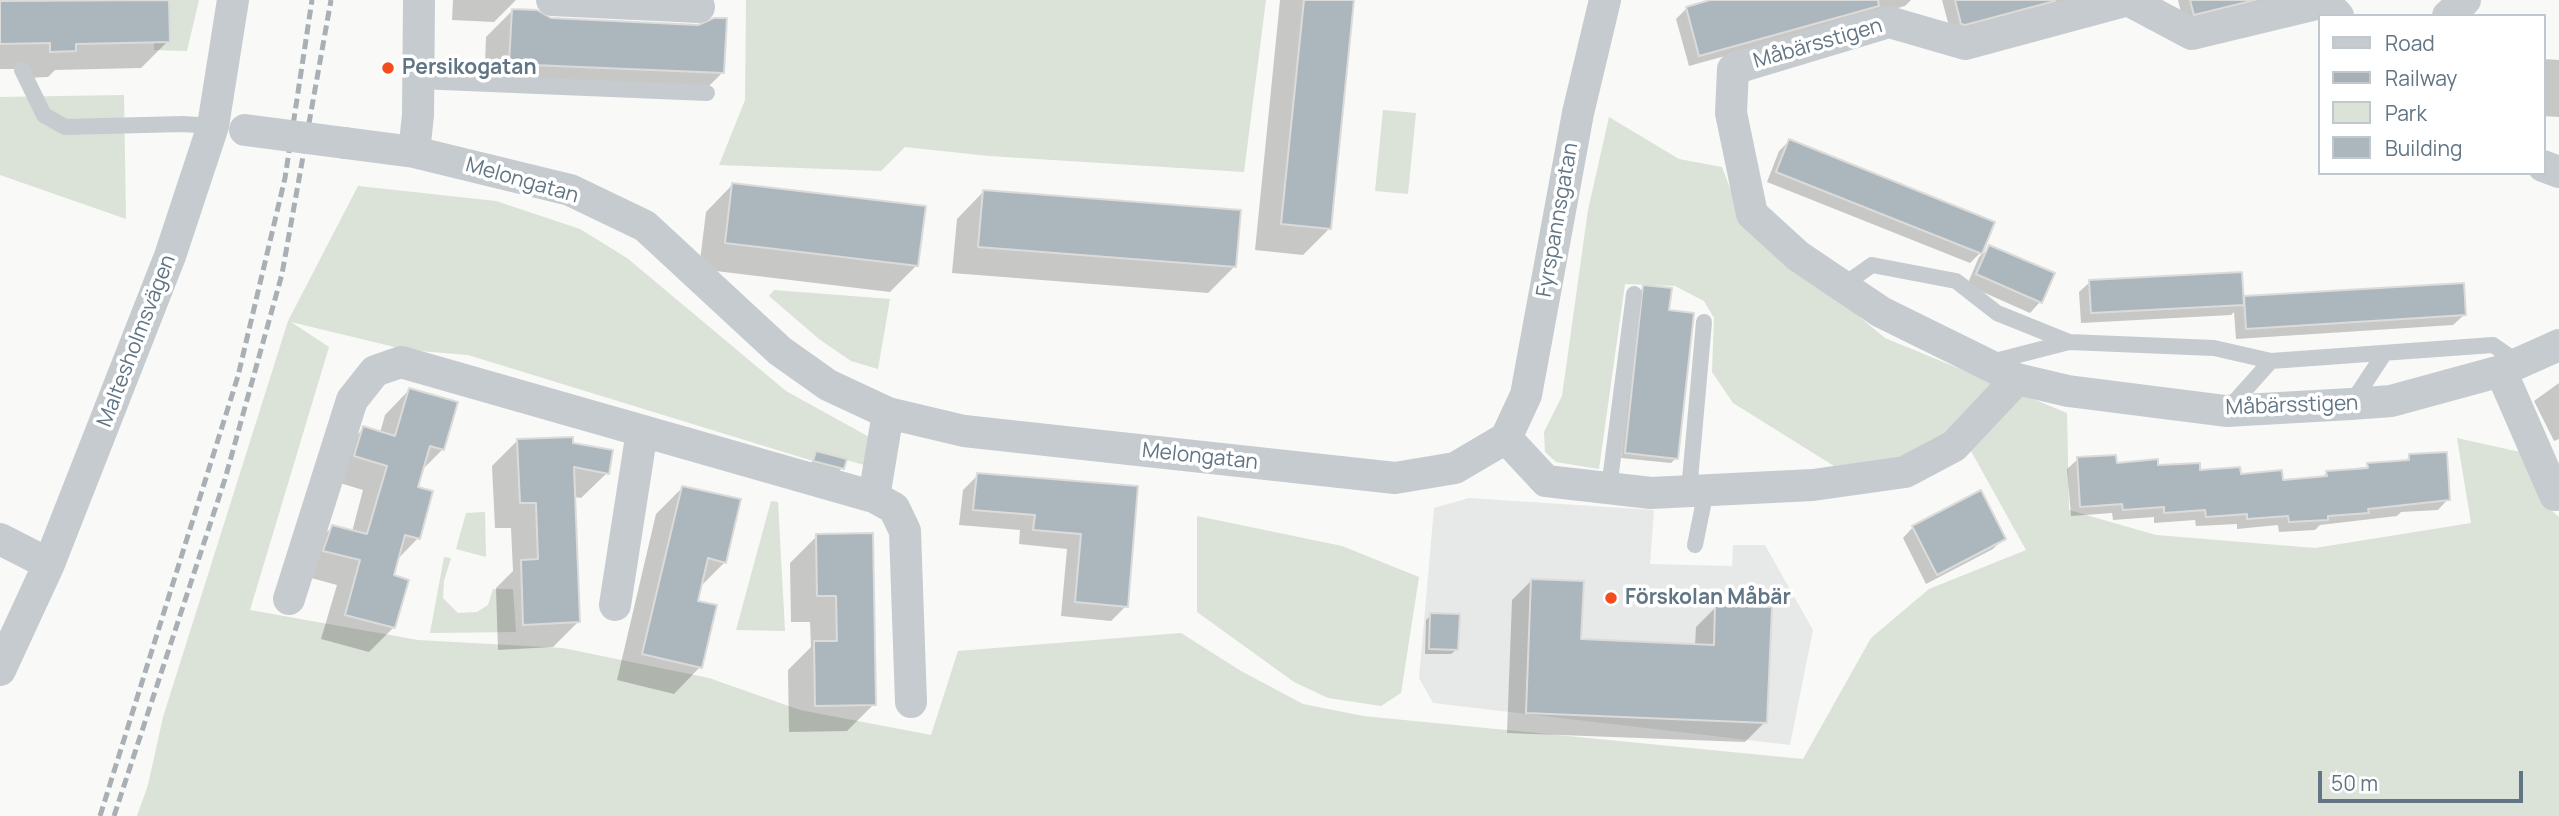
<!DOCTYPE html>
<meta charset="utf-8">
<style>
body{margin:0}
#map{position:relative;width:2559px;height:816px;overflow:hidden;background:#f9f9f7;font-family:Manrope,sans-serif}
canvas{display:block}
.legend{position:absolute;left:2318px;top:14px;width:228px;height:161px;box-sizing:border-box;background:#fff;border:2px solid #c0c8ce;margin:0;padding:9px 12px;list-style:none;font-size:21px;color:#617585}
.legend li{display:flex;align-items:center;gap:14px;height:35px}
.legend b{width:35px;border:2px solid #c0c8ce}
.scale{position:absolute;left:2318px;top:771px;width:205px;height:32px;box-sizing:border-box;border:4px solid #617585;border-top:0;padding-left:9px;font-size:21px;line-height:24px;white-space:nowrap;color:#617585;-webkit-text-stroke:5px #fff;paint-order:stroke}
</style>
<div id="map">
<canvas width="2559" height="816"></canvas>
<ul class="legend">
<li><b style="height:9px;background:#c6cbcf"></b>Road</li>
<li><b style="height:9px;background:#a8afb5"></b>Railway</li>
<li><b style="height:19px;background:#dbe2d7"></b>Park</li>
<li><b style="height:19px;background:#acb6bd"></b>Building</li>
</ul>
<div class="scale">50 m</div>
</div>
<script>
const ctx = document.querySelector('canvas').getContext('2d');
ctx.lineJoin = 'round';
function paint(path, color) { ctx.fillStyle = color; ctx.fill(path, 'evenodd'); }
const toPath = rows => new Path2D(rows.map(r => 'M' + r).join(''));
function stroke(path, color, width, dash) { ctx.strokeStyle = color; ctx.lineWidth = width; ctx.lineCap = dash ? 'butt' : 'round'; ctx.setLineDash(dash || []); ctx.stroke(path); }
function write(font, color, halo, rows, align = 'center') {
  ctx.font = font + ' Manrope,sans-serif'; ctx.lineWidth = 7; ctx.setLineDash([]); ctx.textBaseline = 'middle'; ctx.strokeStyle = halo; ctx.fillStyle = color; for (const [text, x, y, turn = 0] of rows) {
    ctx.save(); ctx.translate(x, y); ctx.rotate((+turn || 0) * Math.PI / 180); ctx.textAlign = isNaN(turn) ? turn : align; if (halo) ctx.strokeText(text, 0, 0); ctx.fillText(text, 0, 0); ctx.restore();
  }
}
paint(toPath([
 [1469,498,1654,510,1650,564,1732,566,1733,545,1765,545,1813,630,1790,745,1433,703,1419,678,1434,508]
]), '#e7e8e8');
paint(toPath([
 [169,0,199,0,187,51,154,50,154,42],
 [746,0,1266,0,1244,172,989,156,905,147,881,171,719,165,745,100],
 [124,95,126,219,0,175,0,97],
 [1383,110,1416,113,1408,194,1375,191],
 [1609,117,1679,159,1722,167,1742,220,1885,338,2067,413,2069,510,2156,535,2315,548,2471,523,2457,438,2520,452,2550,509,2559,517,2559,816,137,816,148,785,163,717,288,321,358,186,496,201,580,229,627,258,786,391,871,438,864,465,816,451,813,461,468,355,407,350,291,322,329,347,250,610,418,640,563,648,709,678,800,710,931,735,958,651,1181,633,1241,671,1303,704,1363,716,1803,759,1871,638,1929,589,2026,550,1971,451,1834,466,1733,403,1712,372,1714,318,1704,301,1675,286,1625,284,1599,469,1556,462,1545,452,1544,432,1562,396,1588,210],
 [774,290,890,299,878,369,851,361,819,339,769,296],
 [771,501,778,502,785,631,736,630],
 [485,512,486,557,456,549,466,513],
 [1197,516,1342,546,1419,577,1401,693,1381,706,1328,698,1294,682,1197,612],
 [444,557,451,558,444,581,443,598,458,613,477,612,488,605,493,589,513,589,516,632,430,633]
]), '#dbe2d7');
paint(toPath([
 [167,0,168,41,141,68,55,70,48,77,24,78,24,69,0,69,0,3],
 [453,0,516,0,494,22,452,20],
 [1280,0,1352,0,1330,228,1303,255,1255,250],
 [1717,0,1911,0,1905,6,1689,66,1676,19,1687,8],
 [1942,0,2082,0,1951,34],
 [2178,0,2284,0,2184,24],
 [513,10,551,20,723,72,696,99,484,90,486,37],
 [2543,59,2559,60,2559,117,2543,116],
 [1789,141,1980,253,1970,263,1767,182,1779,151],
 [732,185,917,265,890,292,699,269,706,212],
 [983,192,1234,267,1208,293,952,273,957,219],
 [1990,247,2040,302,2030,313,1967,285,1979,257],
 [2090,282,2242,301,2244,298,2464,315,2453,325,2236,339,2234,312,2231,315,2081,323,2079,292],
 [1644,287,1667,311,1676,458,1671,463,1621,458,1639,292],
 [2559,383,2559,439,2554,441,2534,401],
 [409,390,443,449,421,471,416,489,418,538,396,561,391,576,393,628,369,652,321,639,337,585,300,575,308,551,332,527,352,532,363,490,330,480,339,453,364,428,380,433,385,415],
 [518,440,572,444,607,473,581,498,574,497,578,622,553,647,498,650,496,588,513,571,511,528,495,528,492,466],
 [817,453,842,468,837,473,810,465],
 [2410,456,2448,499,2438,510,2401,512,2397,516,2320,525,2315,530,2279,532,2278,525,2237,529,2237,524,2196,526,2195,520,2154,523,2154,517,2113,520,2112,513,2071,516,2067,469,2078,459,2281,481,2322,478,2327,472,2404,462],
 [978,475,1137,488,1126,606,1111,621,1061,616,1067,549,1019,544,1020,530,959,525,963,490],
 [682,488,725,562,700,587,696,602,700,667,674,694,617,680,656,514],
 [1913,527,2004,538,1993,549,1926,584,1903,538],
 [817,536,874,704,847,731,789,732,788,670,811,647,810,622,791,622,790,563],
 [1532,580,1579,641,1695,646,1696,627,1716,607,1765,722,1745,742,1507,733,1512,600],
 [1431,615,1456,650,1451,654,1425,654,1426,620]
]), '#0003');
const building = toPath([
 [169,0,170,42,76,44,76,51,50,52,50,43,0,44,0,1,169,0],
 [1304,0,1354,0,1331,229,1281,224,1304,0],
 [1710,0,1878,0,1879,6,1699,56,1686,7,1710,0],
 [1955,0,2055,0,2055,1,1965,25,1961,24,1955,0],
 [2190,0,2255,0,2194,15,2190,0],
 [512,9,537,10,551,18,698,25,714,18,727,18,724,73,509,64,512,9],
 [1789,139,1995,222,1982,254,1776,172,1789,139],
 [732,183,926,206,918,266,725,243,732,183],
 [983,190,1241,210,1236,267,978,247,983,190],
 [1989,245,2055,273,2042,303,1976,274,1989,245],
 [2242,272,2244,305,2091,313,2089,280,2242,272],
 [2464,283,2466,315,2246,329,2244,296,2464,283],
 [1643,285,1672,288,1669,310,1694,313,1678,459,1625,453,1643,285],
 [409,388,458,402,444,450,430,446,418,487,433,491,420,539,405,535,394,575,409,580,395,628,345,615,360,560,323,551,332,525,367,534,387,466,354,456,363,426,395,436,409,388],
 [573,437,573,443,613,450,609,474,574,467,580,622,523,625,521,560,538,559,536,503,520,503,517,439,573,437],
 [816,451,847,459,844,469,813,461,816,451],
 [2447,452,2450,500,2368,509,2369,513,2328,516,2328,520,2289,522,2288,516,2247,519,2247,514,2206,517,2205,510,2164,513,2164,507,2123,510,2122,504,2080,507,2077,457,2116,455,2117,463,2158,459,2158,465,2200,463,2200,470,2240,467,2241,474,2282,470,2283,480,2327,476,2326,471,2368,468,2367,463,2409,460,2409,454,2447,452],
 [977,473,1138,486,1128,607,1075,602,1081,534,1033,530,1035,515,973,510,977,473],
 [682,486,741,499,726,563,708,558,698,601,717,605,702,668,642,654,682,486],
 [1981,490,2006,539,1937,575,1912,526,1981,490],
 [873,533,876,705,815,706,814,641,837,641,836,596,817,596,816,534,873,533],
 [1531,579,1584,581,1581,639,1714,645,1715,605,1772,607,1767,723,1526,713,1531,579],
 [1430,613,1460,614,1458,650,1429,649,1430,613]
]);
paint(building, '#acb6bd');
stroke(building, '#dbdbd9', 2);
stroke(toPath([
 [22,70,44,115,65,127,183,124,213,126],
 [418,81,707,93],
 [1842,286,1872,265,1956,281,1997,313,2069,342,2214,348,2271,361,2493,345,2519,363],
 [1991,362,2069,342],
 [2351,404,2384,354],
 [2228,409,2271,361],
 [1609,488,1634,294],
 [1689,491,1704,322],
 [1695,545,1706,491]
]), '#c6cbcf', 16);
stroke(toPath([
 [552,0,699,7],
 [2448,16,2465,0],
 [345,143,414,152,570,190,645,226,780,351,828,385,888,413,964,431,1395,478,1455,468,1506,438],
 [414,152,418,115,419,0],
 [2543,166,2559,172],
 [2501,371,2555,495],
 [2017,379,1881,312,1798,256,1752,214,1731,113,1733,69,1889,22,1965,44,2128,0,2192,34,2325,2,2338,16],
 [888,413,874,497,894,508,905,531,911,702],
 [1506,438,1546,481,1651,493,1813,485,1905,472,1954,446,2017,379,2068,391,2226,411,2351,404,2391,401,2501,371,2559,345],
 [1506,438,1526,395,1578,113,1605,0],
 [0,539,49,564],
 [289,599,352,400,375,371,401,362,874,497],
 [615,605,642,431],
 [0,670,49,564,170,256,213,126,233,0]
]), '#c6cbcf', 32);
stroke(toPath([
 [100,816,238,376,285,178,312,0],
 [114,816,225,479,282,274,331,0]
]), '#a8afb5', 5, [10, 5]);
stroke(toPath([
 [245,130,345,143]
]), '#c6cbcf', 32);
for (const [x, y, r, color] of [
 [388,68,7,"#f44c1c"],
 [1611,598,7,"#f44c1c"]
]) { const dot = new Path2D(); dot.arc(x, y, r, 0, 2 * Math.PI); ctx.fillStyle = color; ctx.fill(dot); stroke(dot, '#fff', 2.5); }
write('21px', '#617585', '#fff', [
 ["Måbärsstigen",1818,44,-16],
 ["Melongatan",522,181,16],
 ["Fyrspannsgatan",1558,220,-80],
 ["Maltesholmsvägen",137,341,-69],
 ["Måbärsstigen",2292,406,-2],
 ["Melongatan",1200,457,6]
]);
write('bold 21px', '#617585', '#fff', [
 ["Persikogatan",402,68],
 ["Förskolan Måbär",1625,598]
], 'left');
</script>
